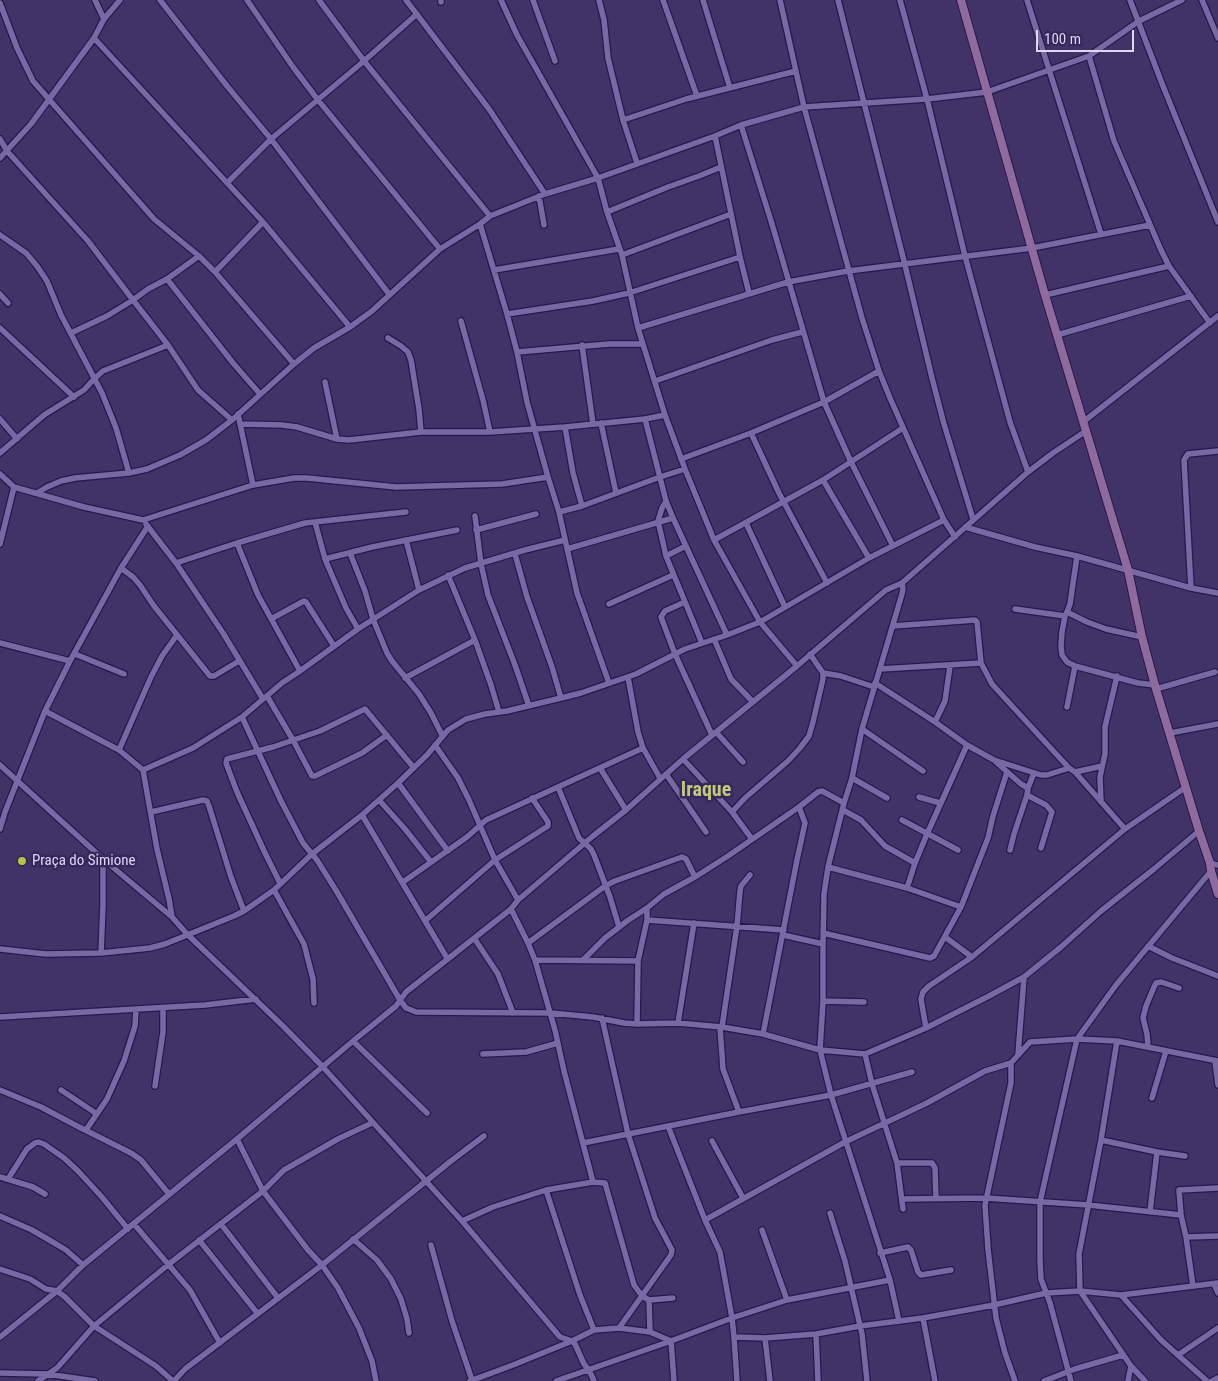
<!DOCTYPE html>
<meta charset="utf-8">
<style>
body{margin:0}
#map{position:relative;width:1218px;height:1381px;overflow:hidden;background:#413367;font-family:"Roboto Condensed",sans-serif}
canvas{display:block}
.scale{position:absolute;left:1036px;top:30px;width:98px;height:22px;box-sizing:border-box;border:2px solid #ddd7f8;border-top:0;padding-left:6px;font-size:15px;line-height:18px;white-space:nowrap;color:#ddd7f8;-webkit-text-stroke:4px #36285c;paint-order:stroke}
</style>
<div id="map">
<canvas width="1218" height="1381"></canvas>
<div class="scale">100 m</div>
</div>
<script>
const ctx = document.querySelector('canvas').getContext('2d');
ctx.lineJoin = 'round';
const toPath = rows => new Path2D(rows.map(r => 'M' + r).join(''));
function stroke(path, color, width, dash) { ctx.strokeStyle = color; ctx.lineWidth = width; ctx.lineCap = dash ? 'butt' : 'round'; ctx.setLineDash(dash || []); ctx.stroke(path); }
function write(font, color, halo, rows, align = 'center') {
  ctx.font = font + ' "Roboto Condensed",sans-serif'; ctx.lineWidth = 5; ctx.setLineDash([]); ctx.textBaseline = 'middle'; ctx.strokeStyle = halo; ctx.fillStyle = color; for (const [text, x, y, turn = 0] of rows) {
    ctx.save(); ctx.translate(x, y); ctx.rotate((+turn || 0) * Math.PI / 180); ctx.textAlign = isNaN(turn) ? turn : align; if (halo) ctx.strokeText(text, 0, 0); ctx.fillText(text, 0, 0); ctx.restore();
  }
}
const street = toPath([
 [95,0,104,19],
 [160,0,227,86,271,139,389,294],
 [247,0,293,67,318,100,440,249],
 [319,0,364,61,490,216],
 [406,0,489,109,545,194],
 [441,0,441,2],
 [501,0,517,35,598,178,607,212,622,255,638,328,665,415,685,469,714,540,760,622,797,666],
 [533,0,555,61],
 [599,0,604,20,608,58,623,120,637,163],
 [663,0,697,96],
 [703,0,730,88],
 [780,0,804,107,862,318,879,371,890,398,944,520,955,537],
 [838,0,905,265,932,378,944,424,973,519],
 [900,0,927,99,965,256,1010,422,1028,472],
 [1027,0,1101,234],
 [1130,0,1163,86,1218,222],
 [1202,0,1218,38],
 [0,3,17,48,33,81,154,219,199,256,215,272,294,364],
 [94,38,263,222,350,327],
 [1089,56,1114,141,1161,250,1169,266,1210,323],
 [623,120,686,99,796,71],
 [741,125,772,224,824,402,851,462,893,546],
 [715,136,740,257,749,293],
 [0,139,7,151,88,241,133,300,148,289,167,279,199,256],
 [0,158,31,124,94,38,104,19,120,0],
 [227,183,271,139,364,61,417,14],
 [539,196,544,225],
 [607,212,668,187,699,176,721,167],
 [480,224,507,314,517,352,527,402,548,477,559,512,577,593,609,683],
 [0,235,26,253,37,266,47,281,61,315,102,393,116,428,129,473],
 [622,255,731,214],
 [494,270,619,249],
 [215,272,263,222],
 [167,279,233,363,260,394],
 [0,294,8,303],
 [1045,295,1169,266],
 [507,314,593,301,629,293,740,257],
 [461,321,483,400,490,432],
 [0,328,74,397],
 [638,328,788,282,848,271,1032,248,1150,225],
 [71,333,107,316,133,300,168,345,198,390,232,420],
 [1057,335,1191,296],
 [388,338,401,346,408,352,411,360,419,409,421,432],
 [582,345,593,424],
 [517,352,609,344,643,344],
 [655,381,772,340,802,332],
 [325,382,337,439],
 [238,414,253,485],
 [0,419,17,439],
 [645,419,666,501,673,518,727,635],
 [1083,422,1218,316],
 [601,423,616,493],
 [240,424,282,425,297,427,337,439,349,440,421,432,490,432,565,427,645,419,665,415],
 [565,427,573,473,582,506],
 [751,433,779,493,827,583],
 [0,453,44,415,84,390,95,378,103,371,168,345],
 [681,459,751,433,824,402,879,371],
 [0,474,14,487,84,507,143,520,253,485,294,478,307,478,396,487,502,484,548,477],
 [823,480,869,558],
 [37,493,47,487,61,481,75,478,129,473,147,469,180,455,206,440,232,420,294,364,314,348,350,327,372,311,440,249,480,224,490,216,545,194,598,178,715,136,741,125,804,107,927,99,987,92,1089,56,1139,21,1182,0],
 [666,501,662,508,658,521,666,556,702,643],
 [559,512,582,506,660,477,685,469],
 [475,516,481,564,488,595,515,665,529,706],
 [315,522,325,559,346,608,358,629],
 [746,523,785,607],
 [146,524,176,563,223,633,263,699],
 [965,527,1035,547,1077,556,1191,588,1218,593],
 [476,530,536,514],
 [406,540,419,590],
 [714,540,823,480,903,428],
 [237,543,258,595,300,671],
 [0,544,14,487],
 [567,549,673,518],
 [350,553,365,591,373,619,387,653,392,661,419,694,431,713,442,735],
 [515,554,527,597,552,667,561,698],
 [666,556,686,546],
 [1077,556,1070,604,1067,612,1087,622,1106,629,1142,637],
 [325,559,372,547,457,530],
 [176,563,237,543,305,523,406,512],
 [121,568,133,577,140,585,154,606,210,676,214,676,239,661],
 [448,575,475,640,491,685,499,712],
 [1191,588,1184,460,1188,454,1218,451],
 [685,602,665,611,661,617,675,654,712,735],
 [609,604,673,575],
 [1015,609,1065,616],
 [1067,612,1065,616,1062,632,1061,646,1062,655,1067,662,1075,666,1138,683,1155,685],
 [271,619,304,601,306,602,334,646],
 [893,626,975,620,977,622,981,663],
 [714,639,731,679,753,702],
 [0,643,70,661],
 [75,654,124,674],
 [880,669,981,663,992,684,1024,719,1069,768,1075,772,1125,829],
 [823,673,841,676,874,687],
 [628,677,638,732,643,748,660,778],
 [405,678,475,640],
 [875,683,935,722,967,745,994,760,1041,775,1047,775,1069,768],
 [1156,689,1215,672],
 [267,696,293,740,312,776,315,776,362,753,387,735],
 [1067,707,1075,666],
 [45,711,119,750,143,770,157,849,169,899,172,917],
 [242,717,281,801,303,843,317,860,337,892,400,1000,406,1008,416,1012,551,1013,593,1017,624,1023,637,1024,678,1023,722,1027,763,1034,820,1050,865,1054,926,1028,989,996,1024,977,1061,947,1101,911,1154,869,1199,831],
 [935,722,945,701,950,666],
 [862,729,923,771],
 [716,732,743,762],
 [1170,733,1218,724],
 [435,745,458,778,469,800,495,860,518,900],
 [119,750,151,677,162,656,177,635],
 [683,759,732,812,752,839],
 [996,762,1021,784,1028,788],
 [0,765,103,859,172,917,187,934,284,1027,323,1067,462,1221,560,1337,572,1341,575,1344,584,1364,589,1370,594,1381],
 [600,768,626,810],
 [143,770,193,748,242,717,282,683,300,671,358,629,419,590,465,568,525,550,565,540],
 [1075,772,1102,766],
 [666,774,706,832],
 [852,778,887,798],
 [398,783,448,851],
 [558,787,579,838,591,849,594,855,610,897,619,927],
 [1027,795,1046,805,1052,812,1041,848],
 [919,797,940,803],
 [379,800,405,829,431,862],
 [1101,802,1100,777,1105,754,1105,727,1117,676],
 [843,810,861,820,885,846,915,863],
 [151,812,203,800,207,801,209,806,231,877,244,911],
 [732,812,745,798,788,761,800,748,809,736,813,722,823,679,823,673,810,654],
 [362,815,447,958],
 [902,820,958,850],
 [0,829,5,812,45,711,70,661,121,568,148,526],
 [1010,850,1014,834,1027,795,1028,788,1034,773],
 [1210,863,1218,865],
 [828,867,907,888,961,907],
 [403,882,467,837,486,820,643,748],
 [280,883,265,853,237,792,226,763,227,759,273,747,320,731,365,709,414,768],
 [907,888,915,863,927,834,967,745],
 [274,890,304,944,313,979,314,1003],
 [511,909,528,943,535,960,555,1030,564,1071,593,1182],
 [426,920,495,860,548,826,548,822,532,798],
 [647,920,784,930],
 [823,933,930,958,934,956,961,907,988,838,993,816,1007,772],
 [783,935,823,944],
 [945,937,972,957],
 [474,938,498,974,513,1013],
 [528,943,605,886,615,881,682,857,686,859,695,877],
 [1148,946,1172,958,1218,976],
 [0,949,46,954,101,953,150,948,165,944,234,916,244,911,274,890,312,854,362,815,398,783,427,755,448,730,466,719,485,714,507,711,561,698,581,693,636,674,685,649,727,635,760,622,869,558,944,520],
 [101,953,103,905,103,859],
 [535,960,638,961],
 [583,960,605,938,627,921,647,908,664,894,695,877,728,856,799,807,818,792,822,791,844,803],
 [823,1001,864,1002],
 [0,1017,205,1005,256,999],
 [602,1018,628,1134,655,1218,672,1250,671,1255,619,1328],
 [678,1023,694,923],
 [637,1024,638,961,647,920,647,908],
 [720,1027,723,1069,739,1112],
 [722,1027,737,926,740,891,741,886,750,875],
 [926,1028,921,999,923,992,929,986,972,957,1125,829,1186,787],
 [763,1034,797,860,805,823,799,807],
 [353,1041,427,1113],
 [1117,1041,1101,1140,1079,1254,1080,1291,1131,1366,1145,1381],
 [1148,1047,1147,1034,1143,1018,1146,1006,1154,987,1156,983,1161,982,1179,988],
 [483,1054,526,1052,558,1043],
 [865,1054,872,1084,897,1163,903,1209],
 [1018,1055,1024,977],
 [1215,1061,1218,1085],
 [1011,1063,1011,1083,985,1205,988,1249,996,1318,1005,1353,1015,1381],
 [155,1086,163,1032,163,1008],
 [0,1090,41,1107,79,1127,131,1153,141,1160,169,1194],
 [61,1090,97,1114],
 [1152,1098,1166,1051],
 [668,1126,705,1220,720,1252,732,1318,734,1337,765,1338,816,1334,860,1326,923,1318,994,1305,1046,1293,1080,1291,1121,1295,1218,1283],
 [86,1130,107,1099,124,1061,135,1026,136,1010],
 [237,1139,263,1191,308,1250,322,1265,338,1288,359,1328,372,1361,376,1381],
 [1101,1140,1157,1152,1185,1156],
 [712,1141,743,1198],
 [583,1143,739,1112,831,1095,912,1072],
 [897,1163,932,1163,935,1168,936,1198],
 [0,1177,33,1187,45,1194],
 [8,1179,27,1149,35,1143,38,1142,44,1144,64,1158,78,1171,101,1196,128,1229],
 [546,1190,580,1295,594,1330],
 [902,1199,986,1198,1088,1205,1181,1215,1186,1237,1193,1286],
 [1150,1212,1157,1152],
 [830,1213,845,1261,862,1334,867,1381],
 [1181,1215,1179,1190,1218,1188],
 [0,1216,32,1230,51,1241,66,1250,83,1265],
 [705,1220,845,1142,927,1103,985,1071,1011,1063,1030,1042,1077,1039,1117,1041,1218,1061],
 [462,1221,493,1207,546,1190,593,1182,605,1183,634,1285,642,1296,649,1300,673,1298],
 [134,1224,190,1290,220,1343],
 [221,1224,278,1298],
 [762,1230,787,1300],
 [1186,1237,1218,1236],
 [353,1239,377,1260,391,1279,401,1299,407,1319,409,1333],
 [199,1240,258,1314],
 [431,1245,452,1321,472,1380],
 [880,1253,908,1247,911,1250,918,1272,921,1275,951,1270],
 [0,1269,30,1279,46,1289,57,1291,65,1297,94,1326,156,1366,173,1381],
 [1214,1284,1218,1293],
 [1121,1295,1161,1340,1207,1381],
 [649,1300,650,1332],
 [923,1318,935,1381],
 [899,1321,890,1280,831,1095,820,1050,823,1001,823,944,824,894,828,867,844,803,852,778,862,729,902,594,903,589,902,583],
 [816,1334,818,1381],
 [0,1337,57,1291,83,1265,237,1139,353,1041,396,1006,406,992,511,909,518,900,593,836,626,810,683,759,797,666,886,590,902,583,1028,472,1053,453,1086,431],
 [734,1337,737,1381],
 [765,1338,770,1381],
 [1178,1355,1218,1328],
 [0,1373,47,1374,95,1381],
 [38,1381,57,1368,94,1326,169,1264,263,1191,284,1170,338,1139,372,1123],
 [174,1381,185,1369,322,1265,451,1161,484,1136],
 [470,1381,513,1365,572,1341,594,1330,619,1328,650,1332,671,1341,674,1381],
 [556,1381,671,1341,732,1318,787,1300,890,1280],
 [1044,1381,1075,1369,1123,1355],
 [1071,1381,1050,1303,1041,1279,1040,1260,1040,1202,1077,1039,1116,985,1211,871],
 [1128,1381,1131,1366],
 [1212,1381,1218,1378]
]);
const secondary = toPath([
 [961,0,1045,295,1128,570,1142,637,1156,689,1199,831,1210,863,1211,871,1218,894]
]);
stroke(street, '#28184b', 8);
stroke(secondary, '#28184b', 10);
stroke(street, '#776aa4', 5.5);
stroke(secondary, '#8e6a9e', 8);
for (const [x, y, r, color] of [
 [22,861,5,"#b7c147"]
]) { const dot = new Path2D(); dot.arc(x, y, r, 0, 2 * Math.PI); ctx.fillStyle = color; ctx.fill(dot); stroke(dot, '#36285c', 2); }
write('15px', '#ddd7f8', '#36285c', [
 ["Praça do Simione",32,861]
], 'left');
write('bold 20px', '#c1c97d', '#36285c', [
 ["Iraque",706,791]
]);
</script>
